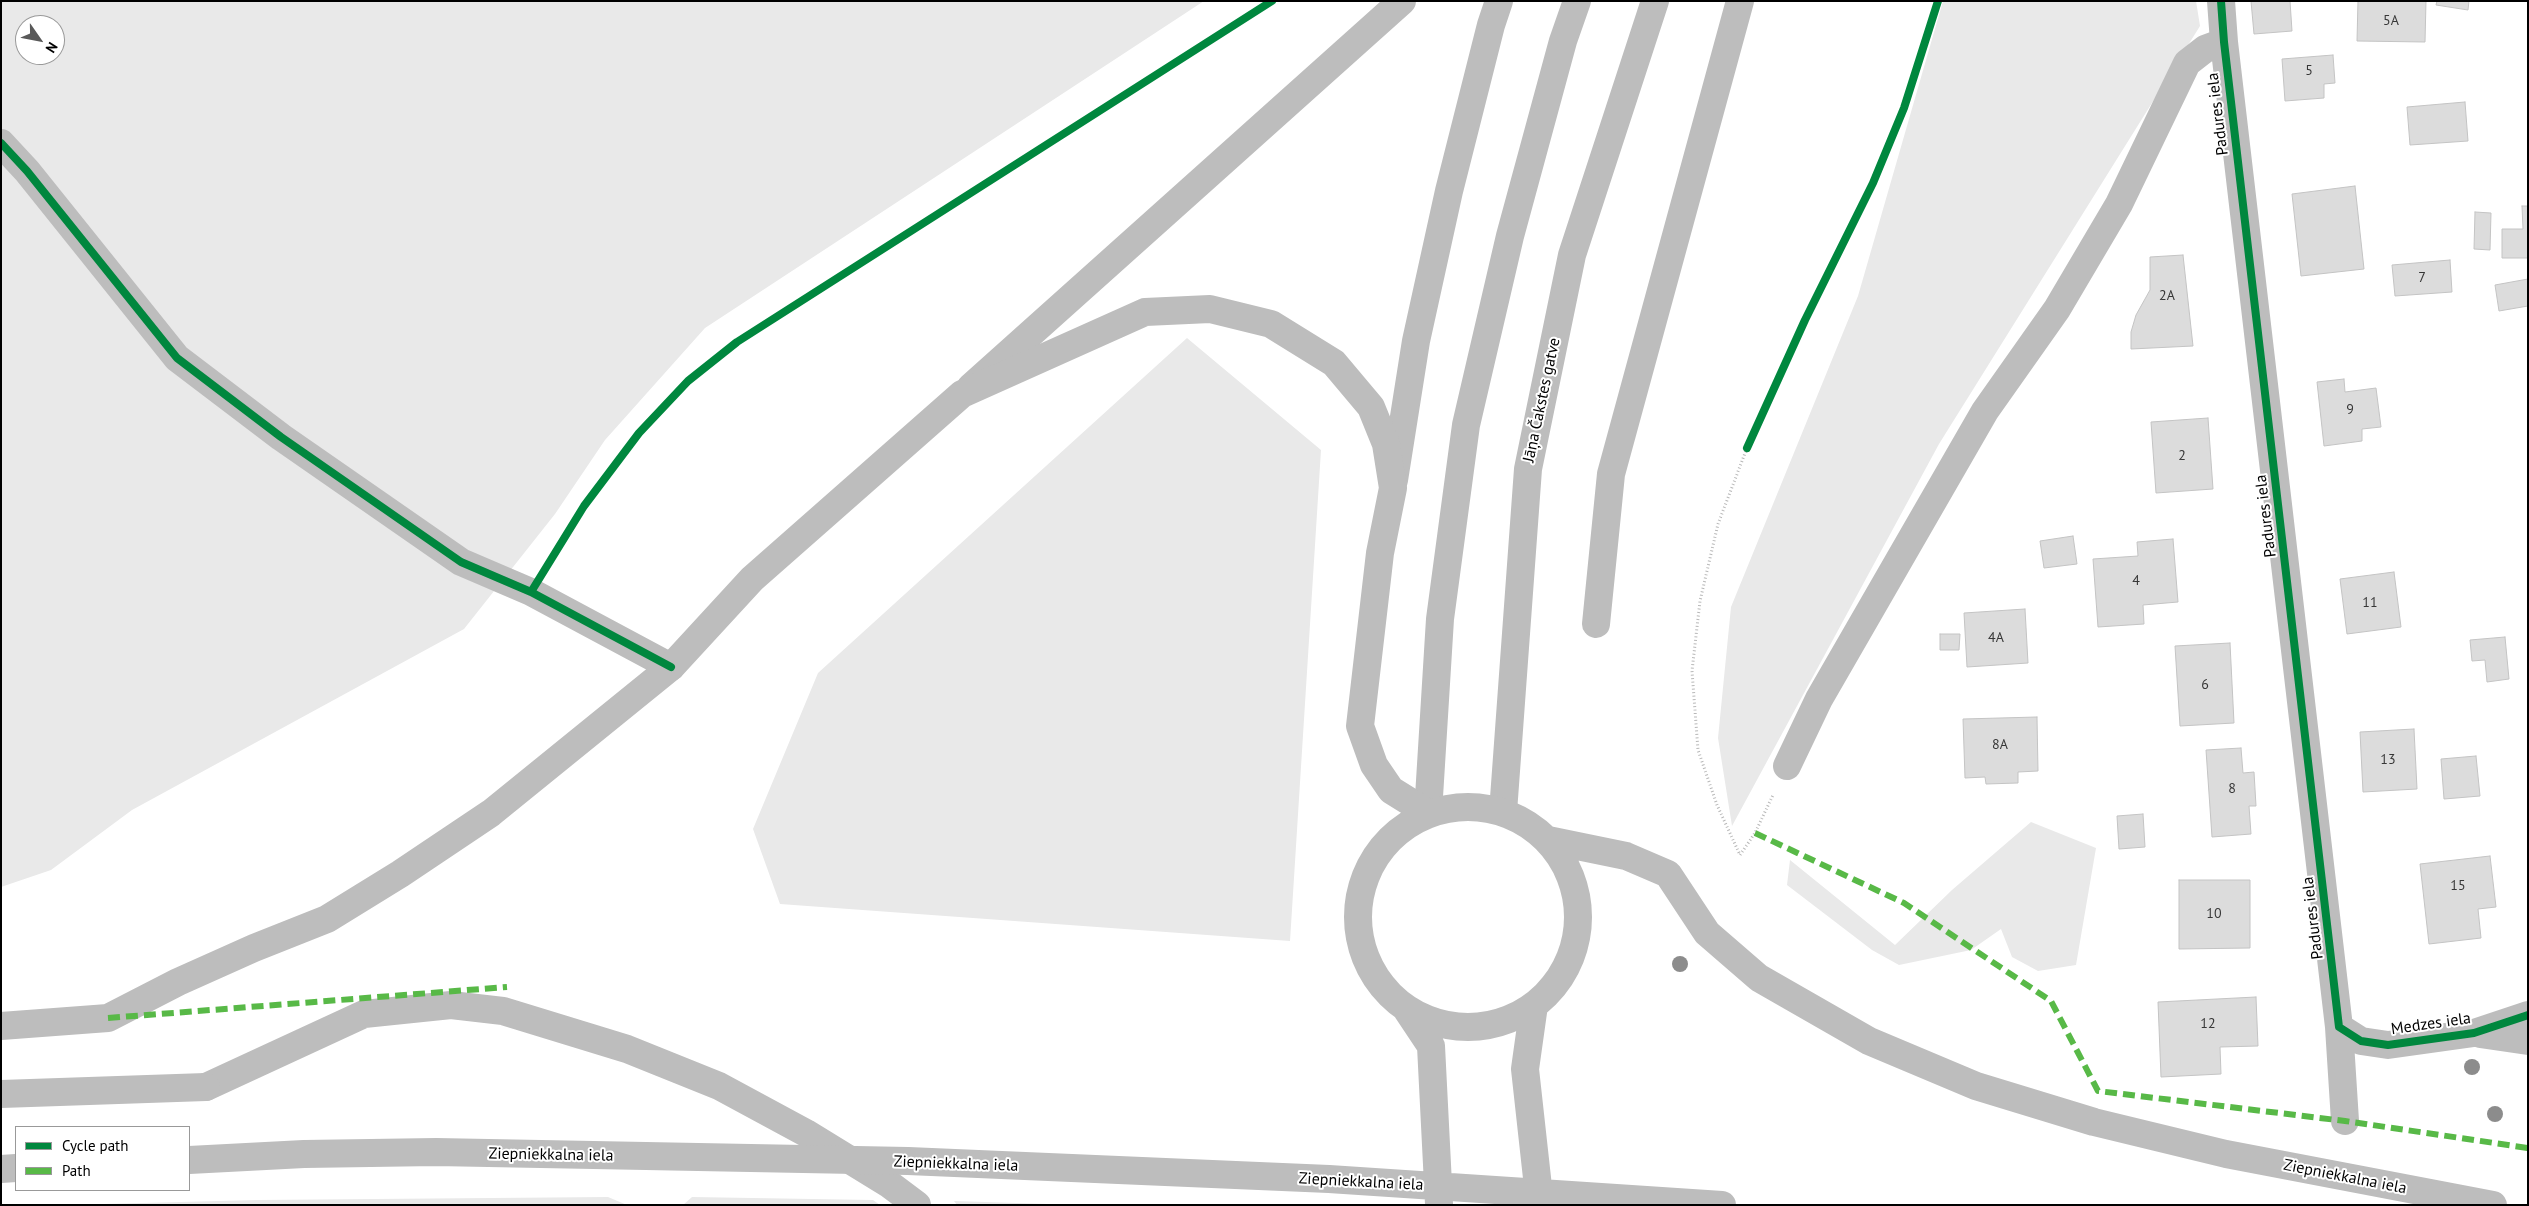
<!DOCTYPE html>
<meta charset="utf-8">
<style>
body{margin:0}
#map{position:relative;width:2529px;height:1206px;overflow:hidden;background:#fff;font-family:"PT Sans",sans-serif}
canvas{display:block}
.frame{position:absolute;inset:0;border:2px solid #000;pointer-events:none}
.legend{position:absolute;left:15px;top:1126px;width:175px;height:65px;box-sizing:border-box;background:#fff;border:1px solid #999;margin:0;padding:6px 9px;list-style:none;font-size:15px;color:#000}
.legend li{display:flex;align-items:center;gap:10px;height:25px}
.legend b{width:25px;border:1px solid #999}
.north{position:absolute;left:15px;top:15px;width:50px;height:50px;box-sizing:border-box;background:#fff;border:1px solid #999;border-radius:50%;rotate:123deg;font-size:14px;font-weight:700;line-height:20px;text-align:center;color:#000}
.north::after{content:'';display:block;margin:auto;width:18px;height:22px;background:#595959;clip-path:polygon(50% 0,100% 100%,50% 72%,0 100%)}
</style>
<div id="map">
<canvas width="2529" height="1206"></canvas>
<div class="frame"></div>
<ul class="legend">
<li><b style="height:6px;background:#00873e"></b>Cycle path</li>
<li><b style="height:6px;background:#58b947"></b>Path</li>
</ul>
<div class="north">N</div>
</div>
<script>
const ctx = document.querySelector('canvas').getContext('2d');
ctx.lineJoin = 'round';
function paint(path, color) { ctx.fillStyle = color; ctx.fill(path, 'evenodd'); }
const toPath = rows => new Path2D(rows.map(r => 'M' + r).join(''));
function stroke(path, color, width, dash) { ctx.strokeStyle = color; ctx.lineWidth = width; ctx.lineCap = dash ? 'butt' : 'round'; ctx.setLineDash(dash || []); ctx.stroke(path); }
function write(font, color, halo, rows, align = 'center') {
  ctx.font = font + ' "PT Sans",sans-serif'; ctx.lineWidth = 4; ctx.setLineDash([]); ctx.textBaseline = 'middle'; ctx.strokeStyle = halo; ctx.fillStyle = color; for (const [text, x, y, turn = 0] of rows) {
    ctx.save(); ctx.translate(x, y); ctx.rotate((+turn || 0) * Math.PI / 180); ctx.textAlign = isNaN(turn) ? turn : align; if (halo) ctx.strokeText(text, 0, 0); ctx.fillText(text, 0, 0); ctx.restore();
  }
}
paint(toPath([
 [1,1,1204,1,705,328,605,440,555,514,464,629,132,810,51,870,1,887],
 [25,25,55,25,55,55,25,55],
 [1943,1,2196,1,2200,26,1939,444,1732,826,1718,738,1731,607,1858,296],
 [1187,338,1321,450,1290,941,780,904,753,829,818,673],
 [2031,822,2096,848,2076,965,2038,971,2012,957,2001,929,1971,950,1899,965,1872,950,1787,885,1790,860,1895,945,1952,890],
 [608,1197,627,1205,65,1205,257,1200],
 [692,1197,873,1200,880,1205,683,1205],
 [954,1201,1079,1205,957,1205]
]), '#e9e9e9');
const building = toPath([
 [2251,1,2290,1,2292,31,2254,34,2251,1],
 [2358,1,2426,1,2425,42,2357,41,2358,1],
 [2437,1,2469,1,2468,10,2436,5,2437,1],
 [2333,55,2335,83,2324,84,2324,98,2285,101,2282,59,2333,55],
 [2465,102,2468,141,2410,145,2407,107,2465,102],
 [2355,186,2364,269,2301,276,2292,194,2355,186],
 [2522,206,2528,206,2528,258,2502,258,2502,229,2523,229,2522,206],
 [2475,212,2491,213,2490,250,2474,249,2475,212],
 [2183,255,2193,346,2131,349,2131,332,2136,315,2150,290,2150,257,2183,255],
 [2450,260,2452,292,2395,296,2392,265,2450,260],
 [2528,279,2528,306,2499,311,2495,285,2528,279],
 [2344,379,2345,392,2376,388,2381,427,2362,429,2362,441,2324,446,2317,382,2344,379],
 [2208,418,2213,489,2156,493,2151,422,2208,418],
 [2073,536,2077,564,2044,568,2040,541,2073,536],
 [2173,539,2178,602,2143,605,2144,624,2098,627,2093,559,2138,556,2137,542,2173,539],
 [2394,572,2401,627,2347,634,2340,579,2394,572],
 [2025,609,2028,663,1967,667,1964,613,2025,609],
 [1940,634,1960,634,1959,650,1940,650,1940,634],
 [2505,637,2509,679,2487,682,2485,660,2472,661,2470,640,2505,637],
 [2230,643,2234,723,2180,726,2175,646,2230,643],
 [2037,717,2038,771,2018,772,2018,783,1986,784,1985,777,1965,778,1963,719,2037,717],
 [2414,729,2417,789,2363,792,2360,732,2414,729],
 [2241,748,2243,773,2254,772,2256,806,2249,806,2251,834,2212,837,2206,750,2241,748],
 [2476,756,2480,796,2444,799,2441,759,2476,756],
 [2143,814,2145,847,2119,849,2117,816,2143,814],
 [2490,856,2496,907,2478,909,2481,938,2429,944,2420,864,2490,856],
 [2179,880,2250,880,2250,948,2179,949,2179,880],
 [2256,997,2258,1046,2220,1047,2221,1074,2161,1077,2158,1002,2256,997]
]);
paint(building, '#dcdcdc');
stroke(building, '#c4c4c4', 1);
stroke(toPath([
 [1747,448,1718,524,1700,601,1692,671,1698,750,1717,805,1740,855,1755,833,1773,795]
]), '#b8b8b8', 3, [1, 2.5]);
stroke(toPath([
 [2221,1,2224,42,2339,1027,2345,1121],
 [1,143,27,171,177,358,281,437,461,562,531,592,671,667],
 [971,387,1402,1],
 [1394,480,1416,341,1449,191,1491,25,1499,1],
 [1596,624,1611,474,1740,1],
 [1787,766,1819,699,1985,411,2057,309,2119,204,2187,63,2205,49,2224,42],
 [1503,812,1528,469,1572,255,1655,1],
 [1428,813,1440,619,1466,425,1510,236,1563,41,1577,1],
 [2339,1027,2361,1041,2388,1045,2474,1033,2528,1015],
 [2480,1034,2528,1041],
 [206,1087,364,1014,451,1005,503,1011,627,1049,719,1086,806,1133,889,1184,917,1205]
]), '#bdbdbd', 28);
stroke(toPath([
 '1358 917a110 110 0 1 1 220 0a110 110 0 1 1-220 0Z',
 [1548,840,1626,856,1668,874,1707,933,1759,978,1869,1041,1976,1086,2094,1122,2226,1154,2493,1205],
 [1534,1005,1525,1069,1540,1205],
 [1407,1010,1431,1046,1439,1204],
 [1,1026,108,1018,178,982,254,948,327,919,400,874,491,813,671,667,752,579,962,394,1145,312,1210,309,1271,324,1334,363,1371,407,1386,444,1393,488,1380,553,1360,726,1374,765,1391,790,1428,813],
 [1,1094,206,1087],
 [189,1160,304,1154,436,1152,908,1161,1329,1179,1722,1205],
 [1,1169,16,1168]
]), '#bdbdbd', 28);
stroke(toPath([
 [1755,833,1904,903,2051,1001,2098,1091,2345,1121,2528,1148],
 [108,1018,507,987]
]), '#58b947', 6, [12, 6]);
stroke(toPath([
 [2221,1,2224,42,2339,1027,2361,1041,2388,1045,2474,1033,2528,1015],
 [1,143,27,171,177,358,281,437,461,562,531,592,671,667],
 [1747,448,1805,320,1873,183,1904,108,1938,1],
 [531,592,584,506,639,433,688,381,737,342,1272,1]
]), '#00873e', 8);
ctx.fillStyle = '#8c8c8c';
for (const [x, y] of [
 [1680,964],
 [2472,1067],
 [2495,1114]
]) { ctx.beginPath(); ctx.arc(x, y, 8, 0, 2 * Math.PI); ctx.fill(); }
write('14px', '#373737', null, [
 ["5A",2391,21],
 ["5",2309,71],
 ["7",2422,278],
 ["2A",2167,296],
 ["9",2350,410],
 ["2",2182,456],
 ["4",2136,581],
 ["11",2370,603],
 ["4A",1996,638],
 ["6",2205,685],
 ["8A",2000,745],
 ["13",2388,760],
 ["8",2232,789],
 ["15",2458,886],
 ["10",2214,914],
 ["12",2208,1024]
]);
write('16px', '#000', '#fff', [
 ["Padures iela",2218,114,-97],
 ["Jāņa Čakstes gatve",1542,400,-78],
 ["Padures iela",2266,516,-97],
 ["Padures iela",2313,918,-97],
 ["Medzes iela",2431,1024,-8],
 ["Ziepniekkalna iela",551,1155,1],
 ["Ziepniekkalna iela",956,1164,2],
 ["Ziepniekkalna iela",2345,1177,11],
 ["Ziepniekkalna iela",1361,1182,3]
]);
</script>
